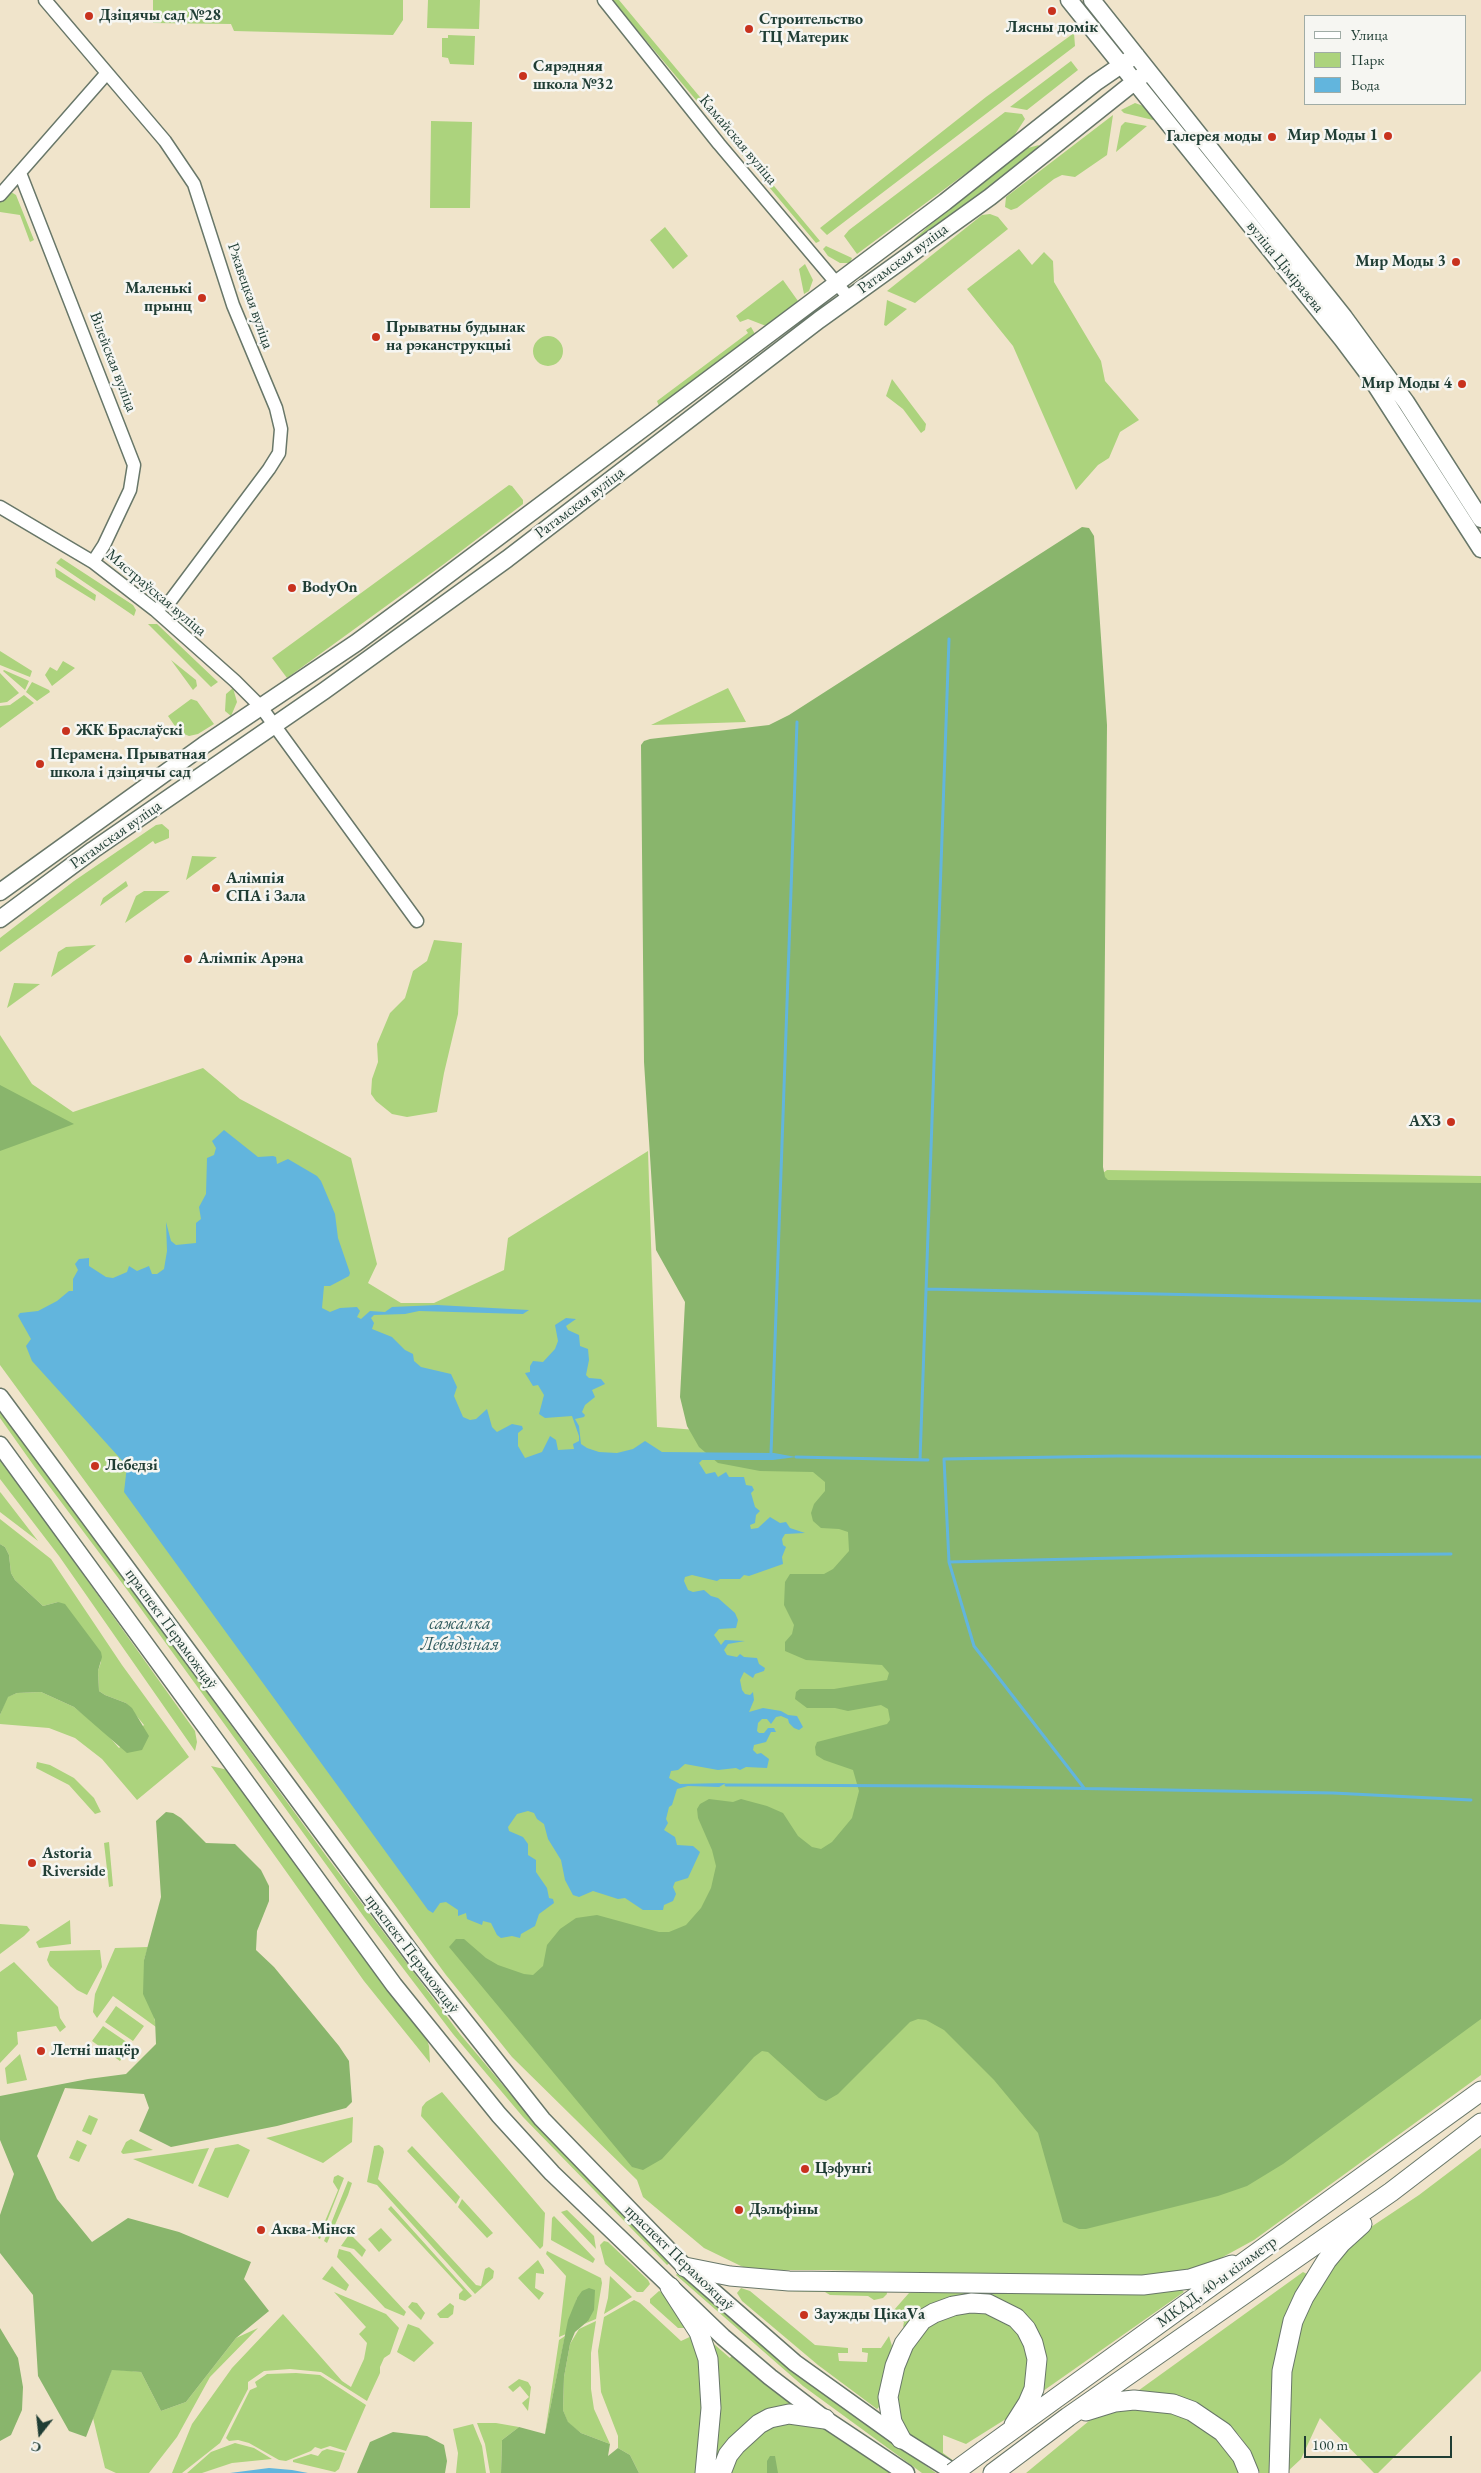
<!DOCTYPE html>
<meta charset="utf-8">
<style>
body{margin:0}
#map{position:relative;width:1481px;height:2473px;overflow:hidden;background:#f0e4cb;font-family:"EB Garamond",serif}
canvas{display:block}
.legend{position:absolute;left:1304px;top:15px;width:162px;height:90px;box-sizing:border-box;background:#f6f6f2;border:1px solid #a0aca6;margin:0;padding:6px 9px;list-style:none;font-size:15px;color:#1f3d34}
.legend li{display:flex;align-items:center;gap:10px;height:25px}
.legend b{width:25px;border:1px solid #a0aca6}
.north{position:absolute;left:15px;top:2408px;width:50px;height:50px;-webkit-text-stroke:4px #f6f6f2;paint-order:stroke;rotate:196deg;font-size:14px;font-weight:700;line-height:20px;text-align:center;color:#1f3d34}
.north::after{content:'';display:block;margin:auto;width:18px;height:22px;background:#1f3d34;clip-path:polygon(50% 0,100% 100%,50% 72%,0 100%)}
.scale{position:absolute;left:1304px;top:2436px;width:148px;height:22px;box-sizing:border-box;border:2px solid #1f3d34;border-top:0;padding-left:6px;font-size:15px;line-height:18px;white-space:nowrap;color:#1f3d34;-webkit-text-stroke:4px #f6f6f2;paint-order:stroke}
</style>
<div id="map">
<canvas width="1481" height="2473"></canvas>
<ul class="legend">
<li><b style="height:6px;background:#fff"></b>Улица</li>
<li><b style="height:14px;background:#acd37d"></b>Парк</li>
<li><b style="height:14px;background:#62b5dd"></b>Вода</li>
</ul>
<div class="north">С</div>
<div class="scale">100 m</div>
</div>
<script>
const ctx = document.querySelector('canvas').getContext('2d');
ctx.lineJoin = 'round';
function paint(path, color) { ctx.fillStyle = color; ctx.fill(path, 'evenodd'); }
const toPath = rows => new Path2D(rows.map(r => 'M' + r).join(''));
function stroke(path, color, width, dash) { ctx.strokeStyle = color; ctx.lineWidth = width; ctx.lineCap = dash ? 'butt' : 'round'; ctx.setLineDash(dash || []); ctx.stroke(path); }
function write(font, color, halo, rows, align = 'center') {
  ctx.font = font + ' "EB Garamond",serif'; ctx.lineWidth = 5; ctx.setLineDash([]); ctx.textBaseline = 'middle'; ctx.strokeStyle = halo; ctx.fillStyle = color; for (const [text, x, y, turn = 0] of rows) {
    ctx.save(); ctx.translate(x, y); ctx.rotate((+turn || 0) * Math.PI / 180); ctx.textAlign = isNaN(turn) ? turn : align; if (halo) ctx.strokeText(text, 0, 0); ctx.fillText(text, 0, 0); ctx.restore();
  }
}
paint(toPath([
 [153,0,403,0,403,20,393,35,234,31,231,24,153,23],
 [428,0,480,0,479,29,427,28],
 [612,0,619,0,820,241,816,243],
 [1074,33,1075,46,827,235,820,228,986,97],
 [448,35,475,36,474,65,450,64,448,58,442,57,442,38,448,38],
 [1071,61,1078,70,1027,110,1010,107],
 [1135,103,1149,108,1157,118,1153,120,1124,113,1121,110],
 [1005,112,1022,114,1025,119,1012,139,857,254,844,236,849,230],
 [1113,115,1107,155,1075,177,1062,175,1054,179,1017,208,1011,210,1005,207,1006,197],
 [431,121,472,122,470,208,430,208],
 [1125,122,1147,126,1116,152,1121,126],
 [1039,145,1036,151,911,247,908,245,951,205,1028,148],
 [11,192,16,195,34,240,30,242,20,215,0,212,0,202],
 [990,214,998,217,1008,229,915,303,887,291,982,215],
 [665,227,688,256,673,269,650,240],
 [826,246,852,258,850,263,840,263,828,256,823,249],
 [1019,249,1032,265,1044,252,1053,261,1054,282,1101,361,1105,381,1139,420,1120,432,1109,458,1098,465,1076,490,1013,346,967,289],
 [805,264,813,280,809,291,804,294,799,269],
 [783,280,798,301,766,326,748,319,740,322,736,316],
 [887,300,907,309,886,326,884,325],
 [751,327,755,334,753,337,659,406,657,401,748,333,746,330],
 '533 351a15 15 0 1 1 30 0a15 15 0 1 1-30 0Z',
 [892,379,926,424,925,430,921,433,903,409,886,396],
 [509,485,512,486,523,500,523,504,444,564,287,678,272,658],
 [61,558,133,605,136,610,134,616,56,563],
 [55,568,96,595,95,601,56,577],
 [148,624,157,624,218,682,211,687],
 [0,651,32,671,30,677,0,665],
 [171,660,196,680,197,686,193,690],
 [63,661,75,668,52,686,45,675,50,667,57,671],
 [4,670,29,681,25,690,3,671],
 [0,673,19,693,7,702,0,703],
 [32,682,49,690,50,692,37,701,26,692],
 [233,688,237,702,231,716,225,711,226,694],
 [728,688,746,722,651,725],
 [24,695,34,703,0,728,0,706,10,705],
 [191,699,197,701,214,724,198,734,189,736,179,732,168,716],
 [162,824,169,830,169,838,155,844,153,841,0,952,0,938,74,881,156,825],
 [192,856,217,857,186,880],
 [126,881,128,886,100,906,103,898],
 [144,891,170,891,125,923,136,896],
 [434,940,462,943,458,1014,444,1073,437,1112,407,1117,392,1114,376,1101,371,1094,372,1079,378,1062,377,1044,390,1013,405,998,413,971,427,961],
 [96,945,51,977,58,952,66,947],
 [14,983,40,984,7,1008],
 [0,1035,32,1084,73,1112,203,1068,240,1099,351,1158,377,1264,368,1283,401,1303,434,1303,504,1270,508,1238,648,1151,657,1427,924,1447,933,1300,1107,1170,1481,1176,1481,2075,1254,2240,1201,2269,1155,2279,826,2270,776,2270,745,2274,743,2267,704,2248,643,2197,637,2180,512,2057,446,1975,0,1365],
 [0,1408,327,1857,460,2034,523,2109,583,2174,671,2262,667,2265,523,2117,453,2034,364,1917,128,1591,34,1466,0,1418],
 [0,1458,195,1731,197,1742,195,1751,59,1556,0,1479],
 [0,1492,1,1493,38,1541,0,1512],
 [0,1519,51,1559,122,1665,189,1757,137,1800,102,1759,75,1738,49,1728,0,1724,0,1715,7,1697,17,1693,41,1692,74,1707,105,1732,119,1748,144,1725,126,1703,105,1695,99,1691,98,1671,101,1662,58,1602,43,1606,15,1580,11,1573,9,1555,5,1547,0,1544],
 [37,1762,50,1765,74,1778,94,1798,101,1812,95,1814,69,1785,36,1768],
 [211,1766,228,1770,427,2040,429,2046,430,2063,364,1981],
 [109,1842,113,1886,109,1887,104,1843],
 [70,1920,71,1944,39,1948,36,1942],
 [0,1924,27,1926,30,1930,24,1936,0,1954],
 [148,1947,144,1960,156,2027,113,1996,97,2018,93,2012,95,1994,115,1948],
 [100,1950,102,1967,87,1995,77,1990,50,1966,47,1960,50,1951],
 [14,1962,58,2007,60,2018,66,2027,60,2032,56,2026,17,2032,18,2044,0,2063,0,1972],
 [116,2006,144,2026,133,2041,105,2022],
 [103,2026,131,2045,120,2061,92,2041],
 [20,2054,27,2080,7,2084,5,2068],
 [442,2092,545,2213,543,2246,540,2249,421,2116,422,2107,426,2102],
 [89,2115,98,2119,91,2135,82,2131],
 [353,2117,352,2142,323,2163,266,2138],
 [131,2139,153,2150,123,2154,121,2152,126,2142],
 [77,2140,87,2145,79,2162,69,2158],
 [238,2144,250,2150,228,2198,198,2186,215,2148],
 [379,2145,383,2148,384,2152,378,2179,476,2285,481,2286,485,2269,489,2267,494,2271,493,2278,475,2294,377,2185,367,2182,374,2146],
 [412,2146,460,2197,456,2204,407,2151],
 [209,2148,193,2184,133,2159],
 [1481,2148,1481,2371,1378,2473,1374,2473,1320,2418,1301,2459,1287,2472,1288,2377,1296,2337,1320,2279,1362,2233,1419,2195],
 [338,2175,344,2178,320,2239,318,2238,338,2190,333,2182,334,2177],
 [348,2181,352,2183,348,2195,327,2243,324,2241],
 [462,2199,493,2233,487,2238,458,2207],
 [391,2206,472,2296,465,2301,459,2299,459,2294,463,2290,388,2209],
 [567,2210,594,2236,596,2249,561,2212],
 [554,2216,595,2259,593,2263,551,2240,552,2218],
 [381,2228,392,2240,379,2252,368,2239],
 [348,2236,353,2237,366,2250,362,2257,354,2249,341,2246],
 [604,2241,608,2242,648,2280,650,2284,643,2292,637,2292,605,2264,600,2245],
 [339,2249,350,2252,406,2312,404,2316,385,2308,337,2257],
 [547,2251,601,2278,602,2283,596,2319,584,2324,588,2321,577,2298,566,2334,559,2337,566,2276,546,2254],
 [538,2260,544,2270,544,2274,536,2273,535,2288,544,2293,539,2300,518,2278],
 [332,2266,349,2285,346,2291,322,2279],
 [680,2271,895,2444,936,2473,922,2473,803,2386,676,2275],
 [1303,2272,1307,2274,1274,2473,1260,2473,1250,2451,1239,2435,1210,2411,1196,2404,1135,2393],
 [610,2276,632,2297,604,2314,608,2298],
 [741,2288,750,2291,815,2345,848,2348,848,2353,838,2353,839,2361,867,2362,868,2353,862,2352,862,2348,881,2348,889,2336,892,2346,882,2377,881,2405,877,2409,818,2365,742,2301,737,2293],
 [886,2288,887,2294,883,2298,874,2300,868,2296,830,2295,825,2292,785,2291,782,2289],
 [1181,2289,1184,2292,1036,2396,1039,2347,982,2298,903,2327,904,2322,898,2318,903,2312,900,2309,896,2312,894,2310,909,2293],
 [659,2291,662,2292,687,2328,678,2328,650,2303,650,2299],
 [334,2292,386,2314,399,2328,390,2354,384,2358,380,2367,380,2373,367,2401,321,2372,290,2369,264,2371,248,2382,248,2389,220,2443,182,2473,172,2473,192,2424,232,2368,283,2314,342,2381,351,2387,364,2359,367,2343,359,2334,366,2327],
 [634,2300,640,2303,681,2341,694,2335,706,2377,700,2473,639,2473,630,2455,618,2448,618,2436,601,2392,598,2351,604,2317],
 [412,2302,417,2303,425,2313,421,2320,408,2307],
 [450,2303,454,2306,453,2314,448,2318,440,2318,437,2314],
 [962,2310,990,2313,1017,2330,1030,2361,1026,2391,1009,2417,966,2444,943,2435,943,2453,970,2473,964,2473,912,2436,903,2426,899,2414,898,2393,902,2371,920,2332,933,2323],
 [596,2321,591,2353,591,2389,594,2409,610,2444,581,2433,568,2423,563,2410,564,2377,570,2344,579,2329],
 [408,2324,419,2328,434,2343,414,2362,397,2352],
 [258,2328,210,2377,177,2437,149,2473,116,2473,105,2468,93,2418,112,2369,141,2372,161,2411,186,2402,236,2338],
 [565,2336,545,2434,559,2340],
 [707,2338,730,2358,734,2353,796,2404,715,2473],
 [296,2373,320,2375,366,2405,346,2451,330,2446,321,2449,315,2447,311,2451,286,2461,279,2460,249,2443,238,2440,229,2441,226,2438,250,2390,257,2387,255,2382,267,2374],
 [519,2379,528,2382,531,2387,528,2411,522,2403,529,2397,520,2386,513,2392,508,2387],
 [1123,2407,1195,2415,1247,2473,1026,2473,1089,2421,1108,2411],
 [776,2421,816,2422,897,2473,725,2473,732,2456],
 [477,2423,496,2423,519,2427,502,2440,501,2473,490,2473,485,2444],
 [473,2424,482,2446,486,2473,456,2473,458,2453,453,2429],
 [235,2443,254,2448,272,2459,232,2463,202,2473,187,2473,211,2452],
 [327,2449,345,2453,339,2469,335,2472,293,2462,293,2460,311,2454,318,2456,322,2451]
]), '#acd37d');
paint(toPath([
 [1082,527,1089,528,1094,536,1107,725,1103,1167,1105,1177,1108,1180,1481,1183,1481,2019,1283,2164,1247,2186,1218,2196,1086,2229,1079,2229,1063,2222,1038,2133,994,2080,944,2030,926,2020,918,2019,910,2022,838,2094,826,2101,819,2098,768,2052,762,2051,754,2057,662,2159,643,2170,632,2167,449,1947,456,1939,464,1939,486,1958,498,1965,524,1974,533,1975,543,1966,547,1945,560,1929,576,1918,597,1915,659,1932,669,1932,686,1925,701,1908,711,1888,716,1866,712,1850,698,1818,697,1809,700,1804,709,1799,733,1802,741,1799,767,1806,783,1813,798,1836,812,1847,821,1849,832,1842,852,1818,859,1791,853,1770,824,1760,816,1755,815,1747,817,1742,887,1724,890,1720,888,1709,881,1705,848,1711,835,1708,807,1708,795,1699,796,1692,800,1689,834,1689,887,1680,889,1673,882,1665,806,1660,785,1651,785,1642,792,1634,794,1625,784,1605,785,1582,790,1574,824,1574,833,1569,849,1551,848,1532,839,1529,821,1528,813,1521,811,1513,814,1504,825,1491,825,1482,813,1472,760,1471,718,1463,699,1447,687,1426,680,1397,685,1302,656,1250,644,1062,641,745,644,741,650,739,769,725,789,715],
 [0,1085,74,1124,0,1151],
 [0,1544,5,1547,9,1555,11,1573,15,1580,43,1606,58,1602,65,1604,101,1652,102,1657,98,1671,99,1691,105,1695,126,1703,132,1708,149,1736,142,1750,127,1753,74,1707,41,1692,17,1693,8,1697,0,1715],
 [166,1812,173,1813,181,1818,206,1843,235,1844,261,1870,269,1886,269,1901,257,1931,256,1950,274,1967,339,2046,349,2061,352,2102,346,2108,277,2126,171,2147,139,2131,149,2108,144,2094,65,2088,37,2156,57,2199,92,2242,128,2218,179,2232,251,2262,244,2279,269,2311,236,2338,186,2402,161,2411,141,2372,112,2370,86,2437,69,2431,38,2376,33,2295,0,2253,0,2215,14,2174,0,2140,0,2096,88,2079,126,2074,156,2044,155,2020,143,1994,144,1960,161,1897,156,1821],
 [589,2288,595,2290,594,2310,588,2321,575,2332,570,2344,564,2377,563,2410,568,2422,581,2433,610,2444,608,2456,618,2448,630,2455,639,2473,501,2473,502,2440,519,2427,545,2434,568,2320,577,2298,582,2291],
 [0,2328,18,2358,23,2387,22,2410,11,2435,0,2441],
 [393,2432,427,2436,444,2445,447,2461,445,2473,357,2473,370,2442],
 [770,2456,775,2456,778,2473,767,2473,767,2461]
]), '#89b56c');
paint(toPath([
 [224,1130,258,1157,273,1156,276,1157,277,1164,288,1159,317,1176,321,1181,335,1214,338,1238,350,1273,349,1276,330,1286,324,1286,322,1308,330,1312,340,1308,357,1307,360,1311,357,1317,361,1319,370,1311,385,1312,392,1307,437,1305,529,1310,523,1314,419,1311,405,1314,374,1315,371,1318,374,1323,372,1329,392,1337,405,1350,413,1354,414,1361,421,1367,451,1374,457,1387,454,1396,463,1417,470,1420,476,1419,487,1409,492,1427,497,1432,512,1424,522,1426,523,1429,518,1433,518,1446,525,1458,542,1452,550,1436,556,1440,558,1450,574,1449,573,1444,579,1441,579,1436,572,1416,545,1418,539,1414,544,1395,538,1385,533,1386,525,1373,530,1372,530,1366,533,1361,543,1362,555,1349,558,1341,555,1325,566,1318,576,1319,566,1326,568,1330,579,1335,580,1346,588,1349,589,1360,586,1375,589,1378,601,1379,605,1384,592,1390,595,1397,585,1405,582,1412,585,1415,584,1417,575,1419,579,1426,581,1444,587,1448,599,1452,617,1453,633,1449,645,1441,662,1452,774,1453,796,1457,773,1460,702,1460,699,1463,706,1474,715,1472,718,1477,726,1472,729,1477,744,1477,746,1485,752,1486,754,1490,751,1493,755,1507,760,1511,756,1515,755,1523,750,1525,751,1529,758,1528,770,1517,780,1523,786,1522,790,1528,805,1533,785,1534,782,1539,783,1545,786,1547,782,1557,783,1564,749,1576,744,1575,740,1579,720,1579,717,1581,692,1575,685,1577,684,1581,688,1590,693,1592,704,1590,711,1596,718,1598,735,1613,738,1620,736,1628,719,1629,714,1635,721,1645,725,1640,745,1641,728,1644,724,1650,727,1655,737,1657,740,1654,744,1657,757,1658,759,1664,765,1668,764,1671,755,1674,753,1678,744,1672,740,1680,742,1690,745,1694,750,1695,753,1692,754,1700,749,1712,763,1708,781,1711,788,1715,797,1716,803,1727,799,1730,794,1728,789,1723,788,1719,781,1716,776,1717,771,1724,767,1719,762,1719,758,1723,757,1731,759,1733,764,1733,768,1728,774,1728,776,1732,771,1732,766,1742,754,1745,753,1750,757,1754,761,1753,769,1759,767,1768,746,1767,740,1770,736,1768,718,1770,685,1764,678,1770,671,1771,669,1778,680,1784,726,1783,719,1787,688,1786,677,1789,672,1805,669,1807,666,1819,668,1823,664,1830,675,1837,677,1845,693,1846,700,1852,688,1878,675,1882,673,1887,676,1894,673,1901,664,1905,663,1910,643,1910,625,1898,618,1899,593,1891,579,1897,573,1895,565,1880,561,1860,548,1839,544,1824,537,1819,534,1813,528,1811,517,1814,508,1827,509,1831,523,1837,528,1844,528,1855,536,1860,536,1872,547,1888,549,1898,553,1899,554,1903,539,1914,535,1926,521,1934,520,1938,512,1936,501,1938,497,1935,491,1923,483,1921,482,1925,467,1919,466,1913,458,1916,458,1910,446,1902,440,1903,433,1913,428,1910,124,1492,127,1466,32,1361,26,1346,31,1339,18,1316,20,1313,38,1311,57,1301,69,1291,73,1291,73,1279,78,1270,75,1264,79,1259,89,1258,89,1266,106,1277,113,1278,127,1272,129,1266,137,1271,149,1266,152,1274,157,1274,164,1269,167,1251,166,1222,171,1241,176,1245,196,1243,196,1223,201,1219,199,1207,206,1194,207,1158,214,1155,216,1148,212,1141],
 [269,2468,292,2470,308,2473,230,2473]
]), '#62b5dd');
stroke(toPath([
 [926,1289,1481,1301],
 [771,1453,797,722],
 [796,1457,928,1460],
 [920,1460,949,639],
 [949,1562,1201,1556,1451,1554],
 [726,1785,947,1786,1333,1793,1471,1800],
 [1084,1788,974,1646,949,1562,944,1459,1117,1456,1481,1457]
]), '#62b5dd', 3);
const minor = toPath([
 [45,0,165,141,194,184,233,305,276,408,281,429,279,453,269,469,171,600,155,610],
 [604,0,719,144,849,298],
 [20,173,134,465,130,490,104,545,93,562],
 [0,195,107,73],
 [0,507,93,562,155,610,235,681,261,707,417,921]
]);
const major = toPath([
 [1069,0,1342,339,1369,375,1481,549],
 [1092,0,1344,317,1406,402,1481,519],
 [0,892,204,745,356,643,421,595,945,202,1095,83,1136,55],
 [0,919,93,850,324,691,507,559,819,320,990,197,1148,71],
 [0,1397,421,1966,542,2119,685,2267,795,2363,901,2439,955,2473],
 [0,1445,394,1985,499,2115,552,2173,723,2337,770,2377,825,2419,906,2473]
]);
const highway = toPath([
 [685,2267,730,2276,789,2281,1143,2285,1190,2279,1232,2265],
 [670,2287,699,2332,708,2359,711,2408,705,2473],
 [1086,2411,1115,2402,1134,2400,1173,2404,1192,2411,1223,2432,1242,2456,1249,2473],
 [901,2439,892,2422,888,2397,895,2366,904,2344,922,2320,934,2313,953,2306,971,2303,988,2304,1016,2318,1026,2329,1033,2343,1037,2359,1034,2389,1028,2403,1014,2425],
 [983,2451,1481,2091],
 [721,2473,728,2455,736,2445,759,2424,770,2418,789,2414,825,2419],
 [993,2473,1068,2417,1391,2192,1481,2123],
 [1279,2473,1282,2371,1293,2321,1304,2297,1327,2260,1341,2243,1362,2224]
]);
stroke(minor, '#687769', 15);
stroke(major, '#687769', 19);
stroke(highway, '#687769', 21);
stroke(minor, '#fff', 12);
stroke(major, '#fff', 16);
stroke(highway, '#fff', 19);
const highwayBridge = toPath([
 [953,2473,983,2451]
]);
stroke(highwayBridge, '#687769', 21, []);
stroke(highwayBridge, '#fff', 19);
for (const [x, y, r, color] of [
 [1052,11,5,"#c8321e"],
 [89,16,5,"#c8321e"],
 [749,29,5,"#c8321e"],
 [523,76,5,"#c8321e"],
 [1388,136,5,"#c8321e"],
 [1272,137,5,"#c8321e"],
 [1456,262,5,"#c8321e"],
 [202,298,5,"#c8321e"],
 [376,337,5,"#c8321e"],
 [1462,384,5,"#c8321e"],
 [292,588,5,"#c8321e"],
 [66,731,5,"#c8321e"],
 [40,764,5,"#c8321e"],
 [216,888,5,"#c8321e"],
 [188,959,5,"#c8321e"],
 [1451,1122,5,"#c8321e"],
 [95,1466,5,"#c8321e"],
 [32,1863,5,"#c8321e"],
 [41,2051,5,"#c8321e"],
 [805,2169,5,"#c8321e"],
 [739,2210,5,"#c8321e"],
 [261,2230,5,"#c8321e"],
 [804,2315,5,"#c8321e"]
]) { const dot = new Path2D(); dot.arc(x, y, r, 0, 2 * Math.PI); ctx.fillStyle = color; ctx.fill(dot); stroke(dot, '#f6f6f2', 2); }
write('bold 16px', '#1f3d34', '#f6f6f2', [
 ["Дзіцячы сад №28",99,16],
 ["Строительство",759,20],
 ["ТЦ Материк",759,38],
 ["Лясны домік",1052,28,"center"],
 ["Сярэдняя",533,67],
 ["школа №32",533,85],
 ["Мир Моды 1",1378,136,"right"],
 ["Галерея моды",1262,137,"right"],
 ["Мир Моды 3",1446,262,"right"],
 ["Маленькі",192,289,"right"],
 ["прынц",192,307,"right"],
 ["Прыватны будынак",386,328],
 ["на рэканструкцыі",386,346],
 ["Мир Моды 4",1452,384,"right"],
 ["BodyOn",302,588],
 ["ЖК Браслаўскі",76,731],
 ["Перамена. Прыватная",50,755],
 ["школа і дзіцячы сад",50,773],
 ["Алімпія",226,879],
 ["СПА і Зала",226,897],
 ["Алімпік Арэна",198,959],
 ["АХЗ",1441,1122,"right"],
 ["Лебедзі",105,1466],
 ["Astoria",42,1854],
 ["Riverside",42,1872],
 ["Летні шацёр",51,2051],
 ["Цэфунгі",815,2169],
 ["Дэльфіны",749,2210],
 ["Аква-Мінск",271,2230],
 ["Заужды ЦікаVа",814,2315]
], 'left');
write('16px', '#1f3d34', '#f6f6f2', [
 ["Камайская вуліца",738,140,50],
 ["Ратамская вуліца",903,259,-36],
 ["вуліца Ціміразева",1285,267,51],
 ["Ржавецкая вуліца",250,296,71],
 ["Вілейская вуліца",113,362,69],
 ["Ратамская вуліца",580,503,-37],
 ["Мястраўская вуліца",156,593,40],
 ["Ратамская вуліца",116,835,-35],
 ["праспект Пераможцаў",171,1629,54],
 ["праспект Пераможцаў",412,1954,53],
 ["праспект Пераможцаў",679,2258,44],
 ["МКАД, 40-ы кіламетр",1217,2282,-36]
]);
write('italic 18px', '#305b5e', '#f6f6f2', [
 ["сажалка",460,1624],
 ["Лебядзіная",460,1645]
]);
</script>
